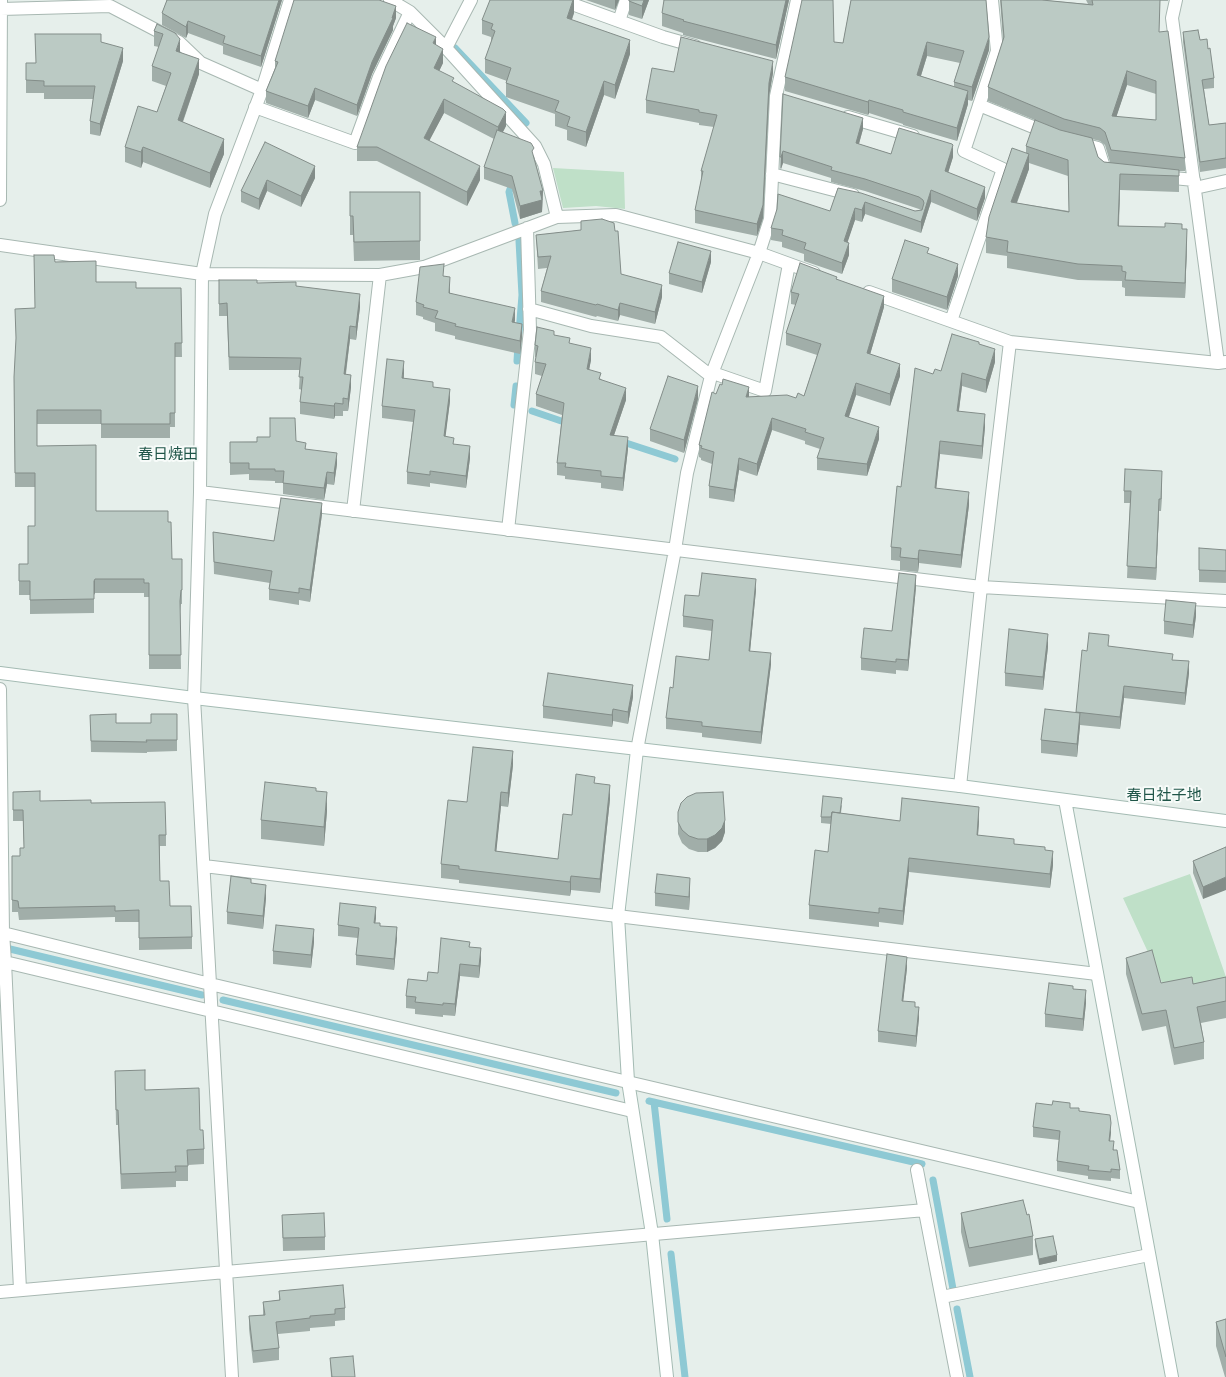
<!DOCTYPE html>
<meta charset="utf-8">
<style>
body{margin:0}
canvas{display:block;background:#e6efeb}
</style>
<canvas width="1226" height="1377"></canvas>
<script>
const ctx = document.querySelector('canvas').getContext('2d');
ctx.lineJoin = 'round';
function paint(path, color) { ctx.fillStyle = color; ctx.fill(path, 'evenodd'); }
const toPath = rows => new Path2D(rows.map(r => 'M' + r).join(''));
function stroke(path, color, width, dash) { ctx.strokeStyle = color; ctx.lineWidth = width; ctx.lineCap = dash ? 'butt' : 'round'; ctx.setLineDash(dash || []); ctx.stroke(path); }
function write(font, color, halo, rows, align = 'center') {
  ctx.font = font + ' Arial,"Noto Sans JP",sans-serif'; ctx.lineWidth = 4; ctx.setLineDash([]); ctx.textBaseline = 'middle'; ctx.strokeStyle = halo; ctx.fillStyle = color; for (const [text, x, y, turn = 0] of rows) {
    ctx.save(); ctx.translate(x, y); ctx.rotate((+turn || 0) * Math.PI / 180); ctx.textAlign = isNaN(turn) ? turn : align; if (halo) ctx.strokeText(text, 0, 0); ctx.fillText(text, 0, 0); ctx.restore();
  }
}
paint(toPath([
 [553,168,624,172,625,209,596,206,563,208],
 [1190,874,1226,977,1226,983,1165,989,1123,898]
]), '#bfe0c8');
stroke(toPath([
 [455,48,526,123],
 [513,181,509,192,515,223],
 [519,241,522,295,519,333],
 [517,361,518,345],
 [514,405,516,386],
 [532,411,570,424],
 [620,441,675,459],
 [10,949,202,995],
 [223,1000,616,1093],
 [649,1101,922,1164],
 [654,1102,667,1219],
 [933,1180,953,1289],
 [671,1254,685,1377],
 [957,1309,970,1377]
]), '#8ec9d4', 7);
const street = toPath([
 [390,0,410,12,446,48,535,146,544,164,557,217],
 [561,0,663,37,695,46],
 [1176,0,1172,18,1218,363],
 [1,9,110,6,179,42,201,63,262,90],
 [619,21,626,0],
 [446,48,471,0],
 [979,105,1048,133],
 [255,107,355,143,379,77,410,12],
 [848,117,913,136],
 [1079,143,1098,148,1105,170,1109,171],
 [772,174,853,195],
 [1163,177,1194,180],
 [1195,188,1226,181],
 [0,200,1,0],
 [0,245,202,274,380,275,424,267,557,217,616,215,759,253,814,273],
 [869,292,1010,342,1218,363,1226,362],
 [529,309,591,326,661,337,711,376],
 [951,321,1003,169,964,151,997,51,992,0],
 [713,373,765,391,789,264],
 [200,492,981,587,1226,601],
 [353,511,380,275],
 [508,530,530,330,527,228],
 [0,689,3,933,5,962,20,1290],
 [637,750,675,550,687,473,711,376,759,253,770,219,776,96,797,0],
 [960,786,981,587,1010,342],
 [204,866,1097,974],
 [3,933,210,984,1139,1202],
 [5,962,632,1111],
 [917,1170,957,1377],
 [0,1292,925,1210],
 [942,1297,1149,1255],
 [232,1377,194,698,200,492,202,274,215,214,262,90,290,0]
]);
const secondary = toPath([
 [0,673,194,698,960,786,1226,821],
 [637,750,618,916,628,1081,652,1234,667,1377],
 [1065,800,1172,1377]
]);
stroke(street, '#a8b8b2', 14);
stroke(secondary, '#a4bbb3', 14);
stroke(street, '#fff', 12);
stroke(secondary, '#fff', 12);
paint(toPath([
 [167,0,282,0,261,67,223,54,223,46,188,33,186,38,162,25,162,13],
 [574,0,574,13,572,20,630,54,615,99,604,95,586,147,567,140,567,130,555,126,555,114,506,97,506,83,507,81,485,73,485,59,491,42,491,37,482,34,482,20],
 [586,0,619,0,615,10],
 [629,0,649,0,642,19,629,15],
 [789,0,776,59,683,35,683,33,662,26,662,13],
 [851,0,989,50,972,101,968,100,968,104,957,141,903,125,903,124,869,113,868,115,785,91,785,77,834,42,843,43],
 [927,56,960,63,954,82,954,87,921,76],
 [1000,0,1043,0,1088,4,1086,0,1168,0,1168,1,1160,1,1159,32,1185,158,1185,171,1179,171,1179,192,1120,190,1119,226,1182,229,1187,245,1185,298,1125,296,1125,288,1122,287,1122,281,1078,280,1007,268,1007,256,986,253,986,237,1026,153,1026,146,1060,130,1062,131,988,101,988,87,1003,40],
 [1127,85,1156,94,1156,120,1116,117],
 [1092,139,1100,141,1105,145,1110,162,1104,162,1098,157],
 [1029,163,1068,176,1069,211,1017,203,1029,169],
 [396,18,393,26,393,30,372,74,357,116,315,100,308,118,266,103,266,91,275,68,275,61],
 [157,24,180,52,199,74,183,122,224,154,210,188,143,162,141,168,125,162,125,147,157,112,166,86,152,81,152,66,159,47,154,46,154,31],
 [1183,32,1200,40,1208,49,1214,78,1214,88,1204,89,1209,125,1226,123,1226,168,1200,172,1183,42],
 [101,42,123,61,100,136,90,134,90,121,93,99,44,99,44,93,26,93,26,63,36,63],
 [436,45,443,63,439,71,506,126,503,132,534,156,543,191,542,212,520,219,512,189,484,179,484,167,494,139,444,113,429,140,480,180,467,206,377,161,357,161,357,147],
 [674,72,773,73,769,96,763,218,757,236,695,223,695,210,701,181,701,171,714,127,699,125,699,123,646,113,646,100],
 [783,94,863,129,859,144,891,154,953,157,948,172,985,198,977,221,931,202,921,233,865,214,862,222,855,220,847,242,849,255,842,274,804,261,804,254,782,247,782,242,771,240,771,228,830,211,838,188,915,211,921,210,919,209,865,191,831,182,831,178,783,163,781,169,780,168],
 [265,142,315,178,301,207,267,191,259,210,241,202,241,191],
 [350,192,420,192,420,260,354,261,353,235,350,235],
 [581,221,615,231,621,274,662,297,655,324,620,315,618,321,597,316,596,317,541,302,541,291,547,268,538,269,536,235,581,230],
 [929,254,958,276,947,310,892,292,892,279],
 [55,262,96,282,136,288,181,288,182,357,175,357,175,427,170,427,170,438,101,438,101,424,37,424,37,446,96,511,168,522,172,559,182,559,182,604,181,604,180,612,181,669,149,669,149,597,144,597,144,593,95,593,94,594,94,613,30,614,30,595,19,595,19,564,28,564,35,526,35,487,15,487,14,377,35,308],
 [711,262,702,293,669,284,669,273],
 [444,276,450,289,450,293,515,320,514,323,522,337,520,354,455,339,455,336,435,331,435,323,423,319,423,317,416,315,416,302],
 [837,279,884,307,870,354,900,376,890,406,856,395,849,417,879,439,867,476,817,470,817,458,820,449,805,444,805,441,772,430,757,476,739,470,734,502,709,498,709,486,712,464,701,460,701,458,699,457,699,445,716,394,749,397,796,398,804,396,817,355,786,345,786,333,796,305,791,304,791,292],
 [219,280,257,283,296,286,360,307,356,340,350,339,346,374,351,387,348,411,343,411,343,416,335,416,334,419,300,414,300,402,302,390,299,389,300,370,229,370,227,316,219,316],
 [554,335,570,344,591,360,589,369,626,400,614,435,628,449,623,491,601,488,601,483,565,479,565,476,557,475,557,463,562,415,536,406,536,394,542,376,535,374,535,362,536,357,535,357,535,345],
 [979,344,995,362,986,393,962,386,959,411,985,427,982,459,940,454,936,488,969,505,961,568,919,563,918,572,900,570,900,561,891,560,891,547,933,374,941,371],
 [404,374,404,378,433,387,450,401,445,437,470,458,466,488,430,483,430,487,407,484,407,472,413,422,382,418,382,406],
 [698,399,684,453,650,441,650,429],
 [296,441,306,449,337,464,334,485,327,484,324,500,283,494,283,483,275,483,275,481,249,480,249,474,230,475,230,442],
 [1162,483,1161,511,1159,511,1156,580,1127,578,1130,503,1124,503,1124,491],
 [322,514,310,602,299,600,299,605,269,600,269,589,270,583,214,574,213,532,274,541],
 [1226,550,1226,583,1199,582,1199,570],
 [916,587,908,671,896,670,896,674,861,670,861,658,892,631],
 [756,590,750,651,771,664,761,744,702,737,702,733,666,729,666,718,673,688,709,660,712,631,683,627,683,616,699,596],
 [1196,616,1193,638,1164,634,1164,621],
 [1048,647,1043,690,1005,686,1005,673],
 [1109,647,1173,660,1189,673,1185,705,1124,698,1120,729,1080,725,1077,757,1041,753,1041,740,1076,712,1087,651],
 [633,697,628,724,613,721,612,727,543,718,543,706],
 [177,714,177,751,147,752,147,753,91,752,90,715,116,723,151,723],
 [513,765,508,807,501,806,496,851,558,859,572,815,595,784,610,799,600,893,571,890,570,896,459,883,459,880,441,878,441,864,467,802],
 [13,792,40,801,91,803,166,835,166,846,160,846,160,881,170,906,192,937,192,949,139,950,139,922,115,922,115,917,19,920,18,912,12,912,12,856,20,856,24,848,23,821,13,821],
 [842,805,841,813,900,821,979,821,978,835,1014,844,1045,850,1053,865,1050,888,909,872,903,925,879,922,879,927,809,919,809,905,828,852,831,824,821,823,821,817],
 [327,811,324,846,261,839,261,820],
 [678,812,725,832,722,841,715,848,707,852,698,852,689,849,682,843,678,834],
 [1226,847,1203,899,1193,873,1193,861],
 [251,883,266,898,263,929,227,924,227,912],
 [690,891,689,910,655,906,655,893],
 [376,918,375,923,397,938,394,970,356,965,356,955,358,938,338,936,338,925],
 [314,942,311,968,273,964,273,951],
 [470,947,481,960,479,978,460,976,455,1016,443,1015,443,1017,415,1014,415,1009,406,1008,406,996,438,973],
 [1126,958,1161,983,1193,984,1226,977,1226,1018,1201,1023,1204,1042,1204,1059,1174,1065,1166,1026,1142,1031,1126,974],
 [907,968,903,1001,915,1007,919,1018,916,1047,878,1042,878,1031],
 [1073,989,1086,1003,1083,1031,1045,1027,1045,1014],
 [115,1071,145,1090,200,1130,204,1149,204,1164,188,1165,188,1181,176,1181,176,1187,121,1189,118,1125,116,1125],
 [1070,1108,1079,1111,1111,1132,1110,1141,1114,1150,1120,1170,1120,1179,1111,1178,1111,1181,1088,1179,1088,1176,1057,1171,1057,1161,1059,1140,1033,1137,1033,1127],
 [961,1213,1027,1215,1033,1236,1033,1255,969,1267,961,1232],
 [282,1215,325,1237,325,1250,283,1251],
 [1035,1239,1057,1261,1039,1265,1035,1246],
 [279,1291,345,1308,345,1320,335,1321,335,1326,310,1328,310,1331,278,1334,279,1348,279,1360,253,1363,249,1329,249,1316,263,1315,263,1302,279,1300],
 [1226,1319,1226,1377,1225,1377,1216,1346,1216,1322],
 [330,1358,355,1377,331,1377]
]), '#a1aea9');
paint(toPath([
 [279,0,282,0,261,67,261,56],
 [573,0,574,0,574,13,567,32,567,18],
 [615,0,619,0,615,10],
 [644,0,649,0,642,19,642,6],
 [786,0,789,0,776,59,776,45],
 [396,6,396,18,393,26,393,30,372,74,357,116,357,105,372,62],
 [188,21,188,33,186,38,186,27],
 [436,37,436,51,433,43],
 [989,37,989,50,972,101,972,87],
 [180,39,180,54,176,51],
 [630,40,630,54,615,99,615,85],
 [927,42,927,56,917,88,917,75],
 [123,48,123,61,100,136,100,124],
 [443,49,443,63,434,82,434,68],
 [199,59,199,74,178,135,178,120],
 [773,61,773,73,769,96,763,218,757,236,757,224,769,83],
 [1127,71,1127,85,1112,130,1112,116],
 [604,81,604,95,586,147,586,132],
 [315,88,315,100,308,118,308,106],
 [968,91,968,104,957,141,957,128],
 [444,99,444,113,424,151,424,138],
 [869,100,869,113,868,115,868,102],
 [506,112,506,126,498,141,498,127],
 [863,118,863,129,856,154,856,143],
 [224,139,224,154,210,188,210,173],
 [953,145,953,157,945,183,945,171],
 [143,147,143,162,141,168,141,152],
 [783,151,783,163,781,169,781,157],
 [1029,154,1029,169,1011,218,1011,202],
 [315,166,315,178,301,207,301,196],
 [480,166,480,180,467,206,467,192],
 [1120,174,1120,190,1118,241,1118,226],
 [267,180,267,191,259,210,259,199],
 [985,187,985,198,977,221,977,209],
 [931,190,931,202,921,233,921,222],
 [540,191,543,191,542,212,520,219,520,206],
 [865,202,865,214,862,222,862,210],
 [855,208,855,220,844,253,844,241],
 [1187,229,1187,245,1185,298,1185,283],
 [849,243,849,255,842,274,842,263],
 [711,251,711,262,702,293,702,282],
 [958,264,958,276,947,310,947,297],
 [450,277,450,289,449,305,449,293],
 [662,285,662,297,655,324,655,312],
 [360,294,360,307,356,340,356,327],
 [884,296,884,307,867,365,867,353],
 [620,303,620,315,618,321,618,310],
 [515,308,515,320,512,335,512,322],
 [522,324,522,337,520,354,520,341],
 [350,326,350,339,344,386,344,374],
 [591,348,591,360,587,381,587,369],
 [995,349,995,362,986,393,986,380],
 [404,361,404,374,402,390,402,378],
 [900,364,900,376,890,406,890,394],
 [962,373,962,386,957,424,957,411],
 [351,375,351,387,348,411,348,399],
 [856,383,856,395,845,428,845,416],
 [698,386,698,399,684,453,684,440],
 [749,387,749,399,746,397],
 [626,388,626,400,610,447,610,435],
 [450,389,450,401,444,449,444,436],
 [335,403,335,416,334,419,334,406],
 [985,414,985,427,982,459,982,446],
 [772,418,772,430,757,476,757,464],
 [879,427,879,439,867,476,867,464],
 [628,437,628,449,623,491,623,478],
 [940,441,940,454,935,501,935,488],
 [470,446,470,458,466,488,466,476],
 [337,453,337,464,334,485,334,473],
 [739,458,739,470,734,502,734,490],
 [1162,471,1162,483,1161,511,1161,499],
 [327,472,327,484,324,500,324,488],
 [969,492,969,505,961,568,961,555],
 [1159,499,1159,511,1156,580,1156,568],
 [322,503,322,514,310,602,310,590],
 [919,550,919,563,918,572,918,559],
 [916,575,916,587,908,671,908,660],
 [95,579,95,593,94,595,94,581],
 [756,579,756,590,749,662,749,651],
 [1196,603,1196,616,1193,638,1193,625],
 [1048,634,1048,647,1043,690,1043,677],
 [771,653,771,664,761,744,761,732],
 [1189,661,1189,673,1185,705,1185,693],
 [633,685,633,697,628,724,628,712],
 [1124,686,1124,698,1120,729,1120,717],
 [613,709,613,721,612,727,612,715],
 [1080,713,1080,726,1077,757,1077,744],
 [513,751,513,765,508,807,508,793],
 [610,785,610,799,600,893,600,879],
 [327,792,327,811,324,846,324,827],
 [501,792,501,806,495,865,495,851],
 [979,807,979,821,977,849,977,835],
 [725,820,725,832,722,841,715,848,707,852,707,839],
 [1053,851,1053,865,1050,888,1050,874],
 [909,858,909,872,903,925,903,911],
 [571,876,571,890,570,896,570,882],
 [1226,877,1226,890,1203,899,1203,887],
 [690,878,690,891,689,910,689,897],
 [266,885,266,898,263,929,263,916],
 [376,907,376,918,374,933,374,923],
 [397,927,397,938,394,970,394,959],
 [314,929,314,942,311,968,311,955],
 [481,948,481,960,479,978,479,966],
 [907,957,907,968,902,1012,902,1001],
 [460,964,460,976,455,1016,455,1004],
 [1086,990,1086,1003,1083,1031,1083,1019],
 [919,1007,919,1018,916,1047,916,1036],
 [1111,1123,1111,1132,1109,1150,1109,1141],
 [1057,1255,1057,1261,1039,1265,1039,1259]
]), '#838d89');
const building = toPath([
 [167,0,279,0,261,56,223,43,225,36,188,21,186,27,162,13,167,0],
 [294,0,379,0,396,6,392,18,393,18,372,62,357,105,315,88,308,106,266,91,278,62,275,61,294,0],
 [490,0,573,0,567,18,630,40,615,85,604,81,586,132,567,126,570,117,555,111,559,101,506,83,511,68,485,59,495,31,491,29,493,24,482,20,490,0],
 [629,0,644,0,642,6,629,1,629,0],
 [664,0,786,0,776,45,683,21,684,20,662,13,664,0],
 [802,0,833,0,834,42,843,43,851,0,986,0,989,37,972,87,954,82,964,51,927,42,917,75,968,91,957,128,903,112,903,110,869,100,868,102,785,77,802,0],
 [1001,0,1042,0,1093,5,1092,0,1160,0,1159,32,1168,31,1185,158,1111,150,1105,132,1100,128,1064,119,988,87,1004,37,1001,0],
 [1127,71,1156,81,1156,120,1112,116,1127,71],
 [407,23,436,37,433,43,443,49,434,68,454,78,452,81,503,109,506,112,498,127,444,99,424,138,480,166,467,192,377,147,357,147,386,66,407,23],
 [157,24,175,33,180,39,176,51,199,59,178,120,224,139,210,173,143,147,141,152,125,147,138,106,157,112,171,73,152,66,163,34,154,31,157,24],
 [1198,30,1200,40,1207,39,1208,49,1210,48,1214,78,1202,80,1209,125,1226,123,1226,158,1200,162,1183,32,1198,30],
 [35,34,101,34,101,42,123,48,100,124,90,121,95,86,44,86,44,81,26,80,26,63,36,63,35,34],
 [681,37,773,61,769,83,763,205,757,224,695,210,703,171,701,171,717,115,699,112,699,110,646,100,652,68,674,72,681,37],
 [783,94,863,118,856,143,891,154,899,128,952,144,953,145,945,171,985,187,977,209,931,190,921,222,865,202,862,210,855,208,844,241,849,243,842,263,804,249,806,243,782,235,783,230,771,228,777,209,778,194,830,211,838,188,861,193,915,211,922,210,924,203,923,200,919,197,865,179,831,170,832,167,783,151,781,157,780,157,783,94],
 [1035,120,1060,130,1092,138,1098,157,1104,162,1179,170,1179,176,1120,174,1118,226,1165,227,1165,223,1182,224,1182,229,1187,229,1185,283,1125,280,1126,272,1122,271,1122,266,1078,264,1007,252,1008,241,986,237,989,217,1012,148,1029,154,1011,202,1069,212,1068,160,1026,146,1035,120],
 [497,130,531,143,534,148,532,151,543,191,540,191,542,200,520,206,512,176,484,167,497,130],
 [265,142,315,166,301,196,267,180,259,199,241,191,265,142],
 [350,192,420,192,420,241,354,242,353,216,350,216,350,192],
 [602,219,614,223,615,231,618,231,621,274,662,285,655,312,620,303,618,310,597,304,596,305,541,291,551,256,538,257,536,235,581,230,581,221,602,219],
 [905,240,929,248,927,253,958,264,947,297,892,279,905,240],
 [678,242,711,251,702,282,669,273,678,242],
 [34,255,54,255,55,262,96,261,96,282,136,282,136,288,181,288,182,343,175,343,175,413,170,413,170,424,101,424,101,410,37,410,37,446,96,445,96,511,168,511,168,522,171,522,172,559,182,559,182,590,181,590,180,601,181,655,149,655,149,583,144,583,144,579,95,579,94,581,94,599,30,600,30,581,19,581,19,564,28,564,28,526,35,526,35,473,15,473,14,377,16,338,15,309,35,308,34,255],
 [800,263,837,277,836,279,884,296,867,353,900,364,890,394,856,383,845,416,879,427,867,464,817,458,824,438,805,432,806,429,772,418,757,464,739,458,734,490,709,486,714,452,701,448,702,446,699,445,712,392,716,394,720,384,722,385,723,379,749,387,746,397,787,395,796,398,798,393,804,396,821,344,786,333,799,294,791,292,800,263],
 [444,264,443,276,450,277,449,293,515,308,512,322,522,324,520,341,455,326,456,324,435,318,438,311,423,307,424,305,416,302,420,267,444,264],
 [219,280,257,280,257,283,296,282,296,286,360,294,356,327,350,326,344,374,351,375,348,399,343,398,343,404,335,403,334,406,300,402,303,377,299,377,301,358,229,357,227,303,219,304,219,280],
 [537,327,554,331,554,335,570,338,569,343,591,348,587,369,601,373,599,379,626,388,610,435,628,437,623,478,601,476,601,471,565,467,566,463,557,463,564,403,536,394,546,364,535,362,538,346,535,345,537,327],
 [952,334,979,342,979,344,995,349,986,380,962,373,957,411,985,414,982,446,940,441,935,488,969,492,961,555,919,550,918,559,900,557,901,548,891,547,897,486,901,487,915,368,933,374,935,369,941,371,952,334],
 [387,359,404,361,402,378,433,382,433,387,450,389,444,436,454,438,453,444,470,446,466,476,430,471,430,475,407,472,415,410,382,406,387,359],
 [668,376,698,386,684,440,650,429,668,376],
 [270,418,295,418,296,441,306,443,305,449,337,453,334,473,327,472,324,488,283,483,284,471,275,471,275,469,249,469,249,463,230,463,230,442,257,442,257,437,270,437,270,418],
 [1125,469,1162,471,1161,499,1159,499,1156,568,1127,566,1131,491,1124,491,1125,469],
 [281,498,322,503,310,590,299,588,299,593,269,589,272,571,214,562,213,532,274,541,281,498],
 [1199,548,1226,550,1226,571,1199,570,1199,548],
 [702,573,756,579,749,651,771,653,761,732,702,726,702,722,666,718,670,687,673,688,676,656,709,660,713,620,683,616,685,595,699,596,702,573],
 [899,573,916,575,908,660,896,659,896,662,861,658,864,628,892,631,899,573],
 [1166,600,1196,603,1193,625,1164,621,1166,600],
 [1009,629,1048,634,1043,677,1005,673,1009,629],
 [1089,633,1109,635,1108,646,1173,654,1172,660,1189,661,1185,693,1124,686,1120,717,1076,712,1082,650,1087,651,1089,633],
 [548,673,633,685,628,712,613,709,612,715,543,706,548,673],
 [1045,709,1080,713,1077,744,1041,740,1045,709],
 [116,714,116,723,151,723,151,714,177,714,177,740,146,740,147,742,91,741,90,715,116,714],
 [473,747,513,751,508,793,501,792,495,851,558,859,563,814,572,815,576,774,595,777,594,783,610,785,600,879,571,876,570,882,459,869,459,866,441,864,448,800,467,802,473,747],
 [265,782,316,788,316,791,327,792,324,827,261,820,265,782],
 [40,791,40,801,91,800,91,803,165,802,166,835,159,835,160,881,169,881,170,906,191,906,192,937,139,938,139,910,115,911,115,906,19,908,18,901,12,900,12,856,20,856,20,848,24,848,23,810,13,810,13,792,40,791],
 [723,792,725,820,722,828,715,835,707,839,698,839,689,836,682,830,678,822,678,812,681,803,687,797,696,793,723,792],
 [823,796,842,798,840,813,832,812,831,817,821,817,823,796],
 [902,798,979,807,977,835,1014,839,1014,844,1045,847,1045,850,1053,851,1050,874,909,858,903,911,879,908,879,913,809,905,815,850,828,852,832,812,900,821,902,798],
 [1226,847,1226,877,1203,887,1193,861,1226,847],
 [657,874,690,878,689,897,655,893,657,874],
 [231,876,251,879,251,883,266,885,263,916,227,912,231,876],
 [340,903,376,907,374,923,380,923,380,926,397,927,394,959,356,955,359,928,338,925,340,903],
 [276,925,314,929,311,955,273,951,276,925],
 [441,938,470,942,469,947,481,948,479,966,460,964,455,1004,443,1003,443,1005,415,1002,416,997,406,996,408,979,427,981,428,972,438,973,441,938],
 [1152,950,1161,983,1192,977,1193,984,1226,977,1226,1001,1197,1007,1204,1042,1174,1048,1166,1010,1142,1014,1126,958,1152,950],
 [887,954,907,957,902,1001,915,1002,915,1007,919,1007,916,1036,878,1031,887,954],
 [1049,983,1073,986,1073,989,1086,990,1083,1019,1045,1014,1049,983],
 [145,1070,145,1090,199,1088,200,1130,203,1130,204,1149,187,1150,188,1166,175,1166,176,1172,121,1174,118,1110,116,1110,115,1071,145,1070],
 [1053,1101,1070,1103,1070,1108,1079,1108,1079,1111,1110,1115,1111,1123,1109,1141,1114,1141,1113,1150,1117,1150,1120,1170,1111,1169,1111,1172,1088,1170,1089,1166,1057,1161,1060,1131,1033,1127,1036,1103,1052,1105,1053,1101],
 [1023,1200,1027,1215,1029,1214,1033,1236,969,1248,961,1213,1023,1200],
 [324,1213,325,1237,283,1238,282,1215,324,1213],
 [1053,1236,1057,1255,1039,1259,1035,1239,1053,1236],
 [343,1285,345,1308,335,1309,335,1314,310,1316,310,1318,276,1322,279,1348,253,1351,249,1316,265,1315,263,1302,280,1300,279,1291,343,1285],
 [1226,1319,1226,1357,1216,1322,1226,1319],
 [353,1356,355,1377,332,1377,330,1358,353,1356]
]);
paint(building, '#bbcac4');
stroke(building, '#838d89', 1);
write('15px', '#1f5548', '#f7fbf9', [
 ["春日焼田",168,455],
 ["春日社子地",1164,796]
]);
</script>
